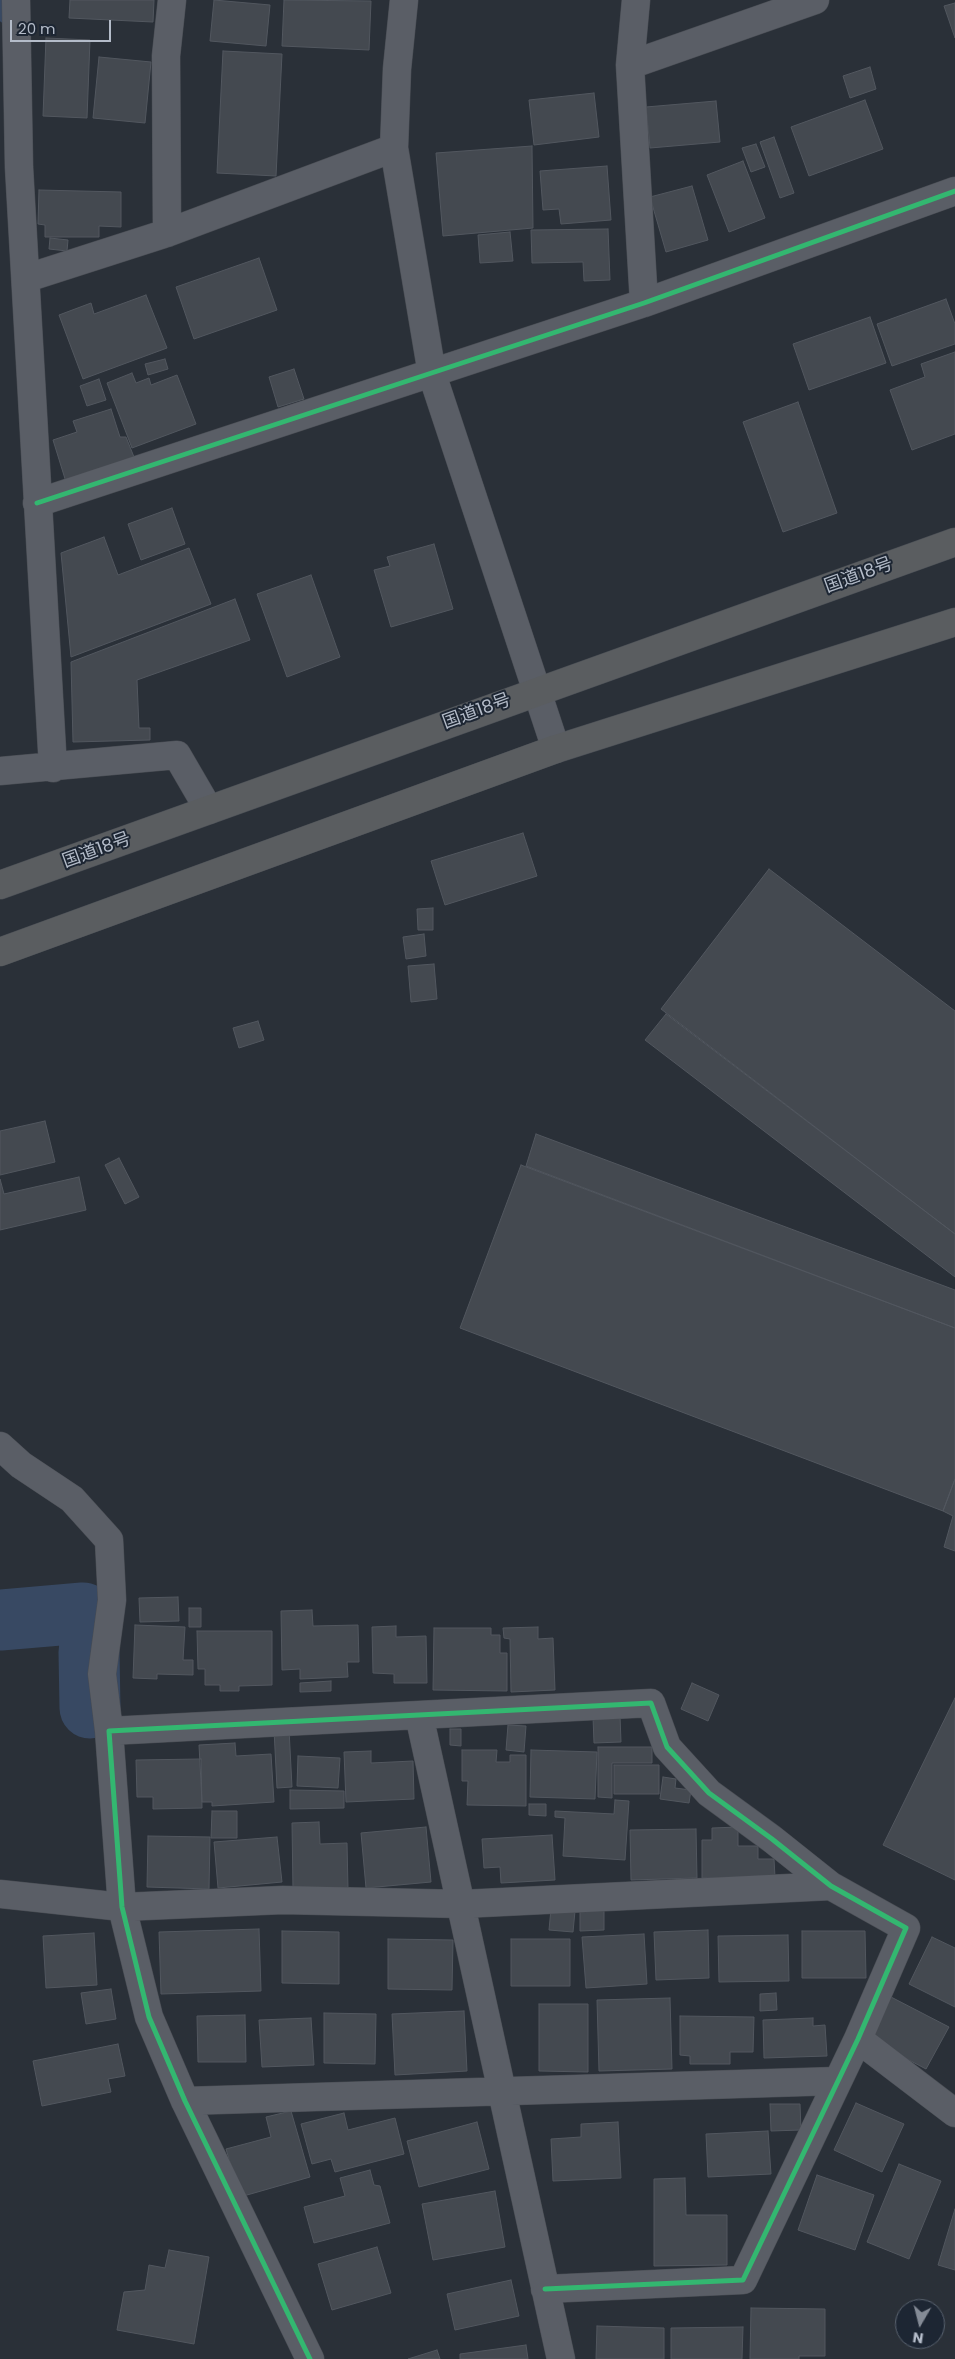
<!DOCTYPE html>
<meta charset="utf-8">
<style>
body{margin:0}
#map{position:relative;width:955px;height:2359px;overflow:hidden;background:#2a3038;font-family:Poppins,sans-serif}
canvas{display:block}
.north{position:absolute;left:895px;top:2299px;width:50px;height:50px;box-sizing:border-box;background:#1d2633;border:1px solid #59626f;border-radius:50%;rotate:188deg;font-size:14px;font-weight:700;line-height:20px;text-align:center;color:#b4bcc9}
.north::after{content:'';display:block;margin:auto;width:18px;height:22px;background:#848b96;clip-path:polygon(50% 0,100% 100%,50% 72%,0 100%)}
.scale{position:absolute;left:10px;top:20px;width:101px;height:22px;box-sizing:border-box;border:2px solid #b4bcc9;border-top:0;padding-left:6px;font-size:15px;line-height:18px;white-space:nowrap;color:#b4bcc9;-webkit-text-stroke:4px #1d2633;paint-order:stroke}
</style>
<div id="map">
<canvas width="955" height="2359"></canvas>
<div class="north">N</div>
<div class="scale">20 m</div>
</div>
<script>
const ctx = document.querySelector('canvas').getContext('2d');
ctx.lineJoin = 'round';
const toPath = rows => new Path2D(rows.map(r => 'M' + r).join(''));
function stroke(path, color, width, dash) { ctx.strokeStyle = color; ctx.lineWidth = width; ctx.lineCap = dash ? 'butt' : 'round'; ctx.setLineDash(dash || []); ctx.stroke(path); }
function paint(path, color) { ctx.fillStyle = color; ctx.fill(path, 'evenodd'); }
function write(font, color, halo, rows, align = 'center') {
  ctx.font = font + ' Poppins,"Noto Sans JP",sans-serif'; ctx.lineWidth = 4; ctx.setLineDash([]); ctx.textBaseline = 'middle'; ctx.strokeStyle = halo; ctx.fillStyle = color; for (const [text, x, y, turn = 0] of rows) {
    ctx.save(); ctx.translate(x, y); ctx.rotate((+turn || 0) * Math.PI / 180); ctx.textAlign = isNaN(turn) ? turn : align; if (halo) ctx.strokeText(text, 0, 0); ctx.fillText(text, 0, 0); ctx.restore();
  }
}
stroke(toPath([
 [2,0,4,18]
]), '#384963', 10);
stroke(toPath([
 [0,1620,83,1613,89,1637],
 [89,1652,90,1708]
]), '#384963', 61);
const building = toPath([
 [70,0,154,0,153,22,69,18,70,0],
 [214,0,270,5,266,46,210,41,214,0],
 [284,0,371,1,369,50,282,46,284,0],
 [955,3,955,38,944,6,955,3],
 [46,38,90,40,87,118,43,116,46,38],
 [223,51,282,54,276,176,217,173,223,51],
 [99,57,151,62,145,123,93,118,99,57],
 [870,67,876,89,850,98,843,76,870,67],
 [594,93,599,137,534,145,529,100,594,93],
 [865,100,883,149,809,176,791,127,865,100],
 [716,101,720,142,650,148,646,107,716,101],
 [774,137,794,193,780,198,760,142,774,137],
 [756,144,765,167,751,172,742,148,756,144],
 [532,146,533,228,443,236,436,153,532,146],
 [743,161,765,218,729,232,707,175,743,161],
 [607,166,611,220,561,224,559,209,543,210,540,171,607,166],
 [692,186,708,240,666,252,650,197,692,186],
 [39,190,121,192,121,227,99,226,99,237,45,237,45,225,38,224,39,190],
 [608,229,610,280,584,281,583,262,532,263,531,230,608,229],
 [510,232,513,261,480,263,478,235,510,232],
 [50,238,68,240,67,251,49,249,50,238],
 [259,258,277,310,194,339,176,287,259,258],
 [146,295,167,348,83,379,59,315,91,303,94,314,146,295],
 [946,299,955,324,955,344,892,366,877,324,946,299],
 [870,317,886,363,809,390,793,344,870,317],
 [955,352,955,434,912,450,890,390,925,377,921,364,955,352],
 [165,359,168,369,148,375,145,364,165,359],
 [294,369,304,399,278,407,269,377,294,369],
 [132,373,136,383,149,378,151,385,177,375,196,424,132,448,107,383,132,373],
 [99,379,106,400,87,406,80,386,99,379],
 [798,402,837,513,783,532,743,422,798,402],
 [111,409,120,437,126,437,136,462,66,482,53,440,77,432,73,421,111,409],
 [172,508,185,544,141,560,128,524,172,508],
 [104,537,118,575,189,548,211,604,71,657,61,553,104,537],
 [434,544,453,609,391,627,374,570,390,566,387,557,434,544],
 [311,575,340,657,287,677,257,594,311,575],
 [235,599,250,640,137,680,139,728,150,728,150,740,73,742,71,662,235,599],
 [523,833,537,876,445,905,431,861,523,833],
 [769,869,955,1011,955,1234,661,1009,769,869],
 [433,908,433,930,418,930,417,909,433,908],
 [424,934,426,956,406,959,403,937,424,934],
 [434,964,437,999,411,1002,408,966,434,964],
 [666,1014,955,1234,955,1277,645,1040,666,1014],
 [258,1021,264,1040,239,1048,233,1028,258,1021],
 [45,1121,55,1162,0,1175,0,1131,45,1121],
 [536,1134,955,1290,955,1328,526,1166,536,1134],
 [119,1158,139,1197,125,1204,105,1165,119,1158],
 [521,1165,955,1328,955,1479,943,1511,460,1328,521,1165],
 [79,1177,86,1210,0,1230,0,1179,4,1194,79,1177],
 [955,1479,955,1551,944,1547,953,1516,943,1511,955,1479],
 [178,1597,179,1621,140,1622,139,1598,178,1597],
 [189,1608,201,1608,201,1627,189,1627,189,1608],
 [312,1610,313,1626,358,1625,359,1662,347,1662,348,1677,300,1679,300,1669,282,1670,281,1611,312,1610],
 [135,1625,185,1627,183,1660,193,1660,193,1675,157,1674,157,1679,133,1678,135,1625],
 [396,1626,396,1637,426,1636,427,1683,394,1683,394,1674,373,1673,372,1627,396,1626],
 [538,1627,538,1639,553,1638,555,1690,511,1692,510,1639,504,1638,503,1628,538,1627],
 [434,1628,491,1628,491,1635,500,1635,500,1653,507,1653,507,1691,433,1690,434,1628],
 [197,1631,272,1631,272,1685,239,1686,239,1691,220,1691,220,1685,205,1685,205,1669,198,1669,197,1631],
 [331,1681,331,1691,300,1692,300,1683,331,1681],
 [692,1683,719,1695,708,1721,681,1709,692,1683],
 [955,1698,955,1880,883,1845,955,1698],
 [620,1716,621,1742,594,1743,593,1717,620,1716],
 [508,1725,526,1726,524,1752,506,1750,508,1725],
 [289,1729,292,1787,277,1788,274,1730,289,1729],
 [450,1729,461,1729,461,1746,450,1745,450,1729],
 [235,1743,236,1756,271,1754,274,1802,212,1806,212,1802,202,1802,199,1745,235,1743],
 [598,1747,652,1747,652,1763,612,1763,612,1798,598,1797,598,1747],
 [462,1750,497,1750,496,1762,510,1762,510,1755,526,1755,526,1806,467,1805,468,1781,462,1781,462,1750],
 [531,1750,597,1752,595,1799,530,1797,531,1750],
 [371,1751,371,1763,413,1761,414,1799,346,1802,344,1752,371,1751],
 [298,1756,340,1758,338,1788,297,1786,298,1756],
 [201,1759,202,1808,153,1809,153,1797,137,1797,136,1760,201,1759],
 [614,1765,659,1765,659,1794,614,1794,614,1765],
 [663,1777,676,1779,675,1788,691,1790,689,1803,660,1799,663,1777],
 [290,1790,344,1791,344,1808,290,1809,290,1790],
 [615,1800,629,1801,625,1860,563,1856,565,1818,555,1817,555,1811,614,1814,615,1800],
 [529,1804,546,1804,546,1816,529,1815,529,1804],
 [212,1811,237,1811,237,1838,211,1838,212,1811],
 [319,1822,320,1844,347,1843,348,1889,293,1891,292,1823,319,1822],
 [426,1827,431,1882,366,1888,361,1833,426,1827],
 [738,1827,738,1846,758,1846,758,1859,774,1859,775,1877,702,1878,702,1840,712,1840,712,1828,738,1827],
 [696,1829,697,1878,631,1880,630,1830,696,1829],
 [552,1835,555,1880,501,1883,500,1867,484,1868,482,1839,552,1835],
 [148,1836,210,1837,209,1889,147,1887,148,1836],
 [277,1837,282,1882,218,1888,214,1842,277,1837],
 [604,1907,604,1930,580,1931,580,1908,604,1907],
 [551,1909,575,1911,573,1932,549,1930,551,1909],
 [259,1929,261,1991,161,1994,159,1932,259,1929],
 [708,1930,709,1978,656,1980,654,1932,708,1930],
 [282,1931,339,1932,339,1984,282,1983,282,1931],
 [802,1931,865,1931,866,1978,802,1978,802,1931],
 [94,1933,97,1985,46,1988,43,1936,94,1933],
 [644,1934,647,1984,586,1988,582,1937,644,1934],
 [788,1935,789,1981,719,1982,718,1936,788,1935],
 [932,1937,955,1948,955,2007,909,1984,932,1937],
 [388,1939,453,1940,452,1990,388,1989,388,1939],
 [511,1939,570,1939,570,1986,511,1986,511,1939],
 [111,1989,116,2019,86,2024,81,1993,111,1989],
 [776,1993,777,2010,760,2011,760,1994,776,1993],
 [891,1997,949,2027,926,2069,869,2039,891,1997],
 [670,1998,672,2069,599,2071,597,2000,670,1998],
 [539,2004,588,2004,588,2072,539,2071,539,2004],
 [464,2011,467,2071,395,2075,392,2014,464,2011],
 [324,2013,376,2014,375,2064,324,2063,324,2013],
 [245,2015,246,2062,198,2062,197,2016,245,2015],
 [680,2016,754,2017,753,2052,730,2052,730,2064,690,2064,690,2056,680,2055,680,2016],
 [311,2018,314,2065,262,2067,259,2020,311,2018],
 [813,2018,813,2026,825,2025,827,2056,764,2058,763,2020,813,2018],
 [118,2044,125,2076,108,2079,111,2092,42,2106,33,2061,118,2044],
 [856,2103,904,2124,882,2172,834,2150,856,2103],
 [770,2104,800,2104,801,2130,771,2131,770,2104],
 [291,2111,310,2177,240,2197,226,2149,271,2137,266,2117,291,2111],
 [344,2113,348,2130,395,2118,404,2154,335,2172,331,2159,312,2164,301,2124,344,2113],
 [477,2122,489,2169,419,2187,407,2141,477,2122],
 [618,2122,621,2178,553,2181,551,2139,581,2137,581,2124,618,2122],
 [768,2131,771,2174,708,2177,706,2134,768,2131],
 [899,2164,941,2181,909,2259,867,2242,899,2164],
 [370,2170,374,2185,380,2186,390,2223,314,2243,304,2207,345,2196,340,2178,370,2170],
 [817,2175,874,2195,855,2250,798,2230,817,2175],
 [685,2178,686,2215,727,2215,727,2265,654,2266,654,2179,685,2178],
 [495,2191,505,2247,433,2260,422,2204,495,2191],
 [955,2209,955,2270,938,2265,955,2209],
 [377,2247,391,2293,332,2310,318,2264,377,2247],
 [169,2250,209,2257,194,2344,117,2330,124,2292,145,2290,149,2265,165,2268,169,2250],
 [511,2280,519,2316,455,2330,447,2294,511,2280],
 [751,2308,825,2309,825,2356,799,2356,799,2359,750,2359,751,2308],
 [597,2326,664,2328,664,2359,596,2359,597,2326],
 [743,2327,742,2359,671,2359,671,2328,743,2327],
 [526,2345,528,2359,460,2359,460,2354,526,2345],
 [437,2350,440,2359,408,2359,437,2350]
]);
paint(building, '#444950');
stroke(building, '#52575f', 1);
const minor = toPath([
 [16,0,19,167,53,768],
 [404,0,397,69,394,148,432,374,556,749],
 [636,0,630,65,644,303],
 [630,65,815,0],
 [167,233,166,56,172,0],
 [27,278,167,233,394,148],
 [37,503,644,303,955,191],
 [0,771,177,755,209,810],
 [0,1446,21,1465,72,1499,109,1540,112,1600,102,1674,109,1731],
 [419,1715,561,2359],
 [0,1894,122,1907,283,1900,462,1904,831,1886],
 [858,2039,955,2113],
 [185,2101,837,2081],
 [310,2359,185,2101,149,2017,122,1907,109,1731,651,1703,667,1747,709,1793,772,1839,831,1886,906,1928,858,2039,743,2280,545,2289]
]);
const highway = toPath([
 [0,885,955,542],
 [0,952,556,749,955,622]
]);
stroke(minor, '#484c53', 29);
stroke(highway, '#474c53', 29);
stroke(minor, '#5a5e66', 28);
stroke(highway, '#5a5d60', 28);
stroke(toPath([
 [37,503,644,303,955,191],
 [310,2359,185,2101,149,2017,122,1907,109,1731,651,1703,667,1747,709,1793,772,1839,831,1886,906,1928,858,2039,743,2280,545,2289]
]), '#33b770', 5);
write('18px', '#b4bcc9', '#1d2633', [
 ["国道18号",859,576,-20],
 ["国道18号",477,712,-20],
 ["国道18号",97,851,-20]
]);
</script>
